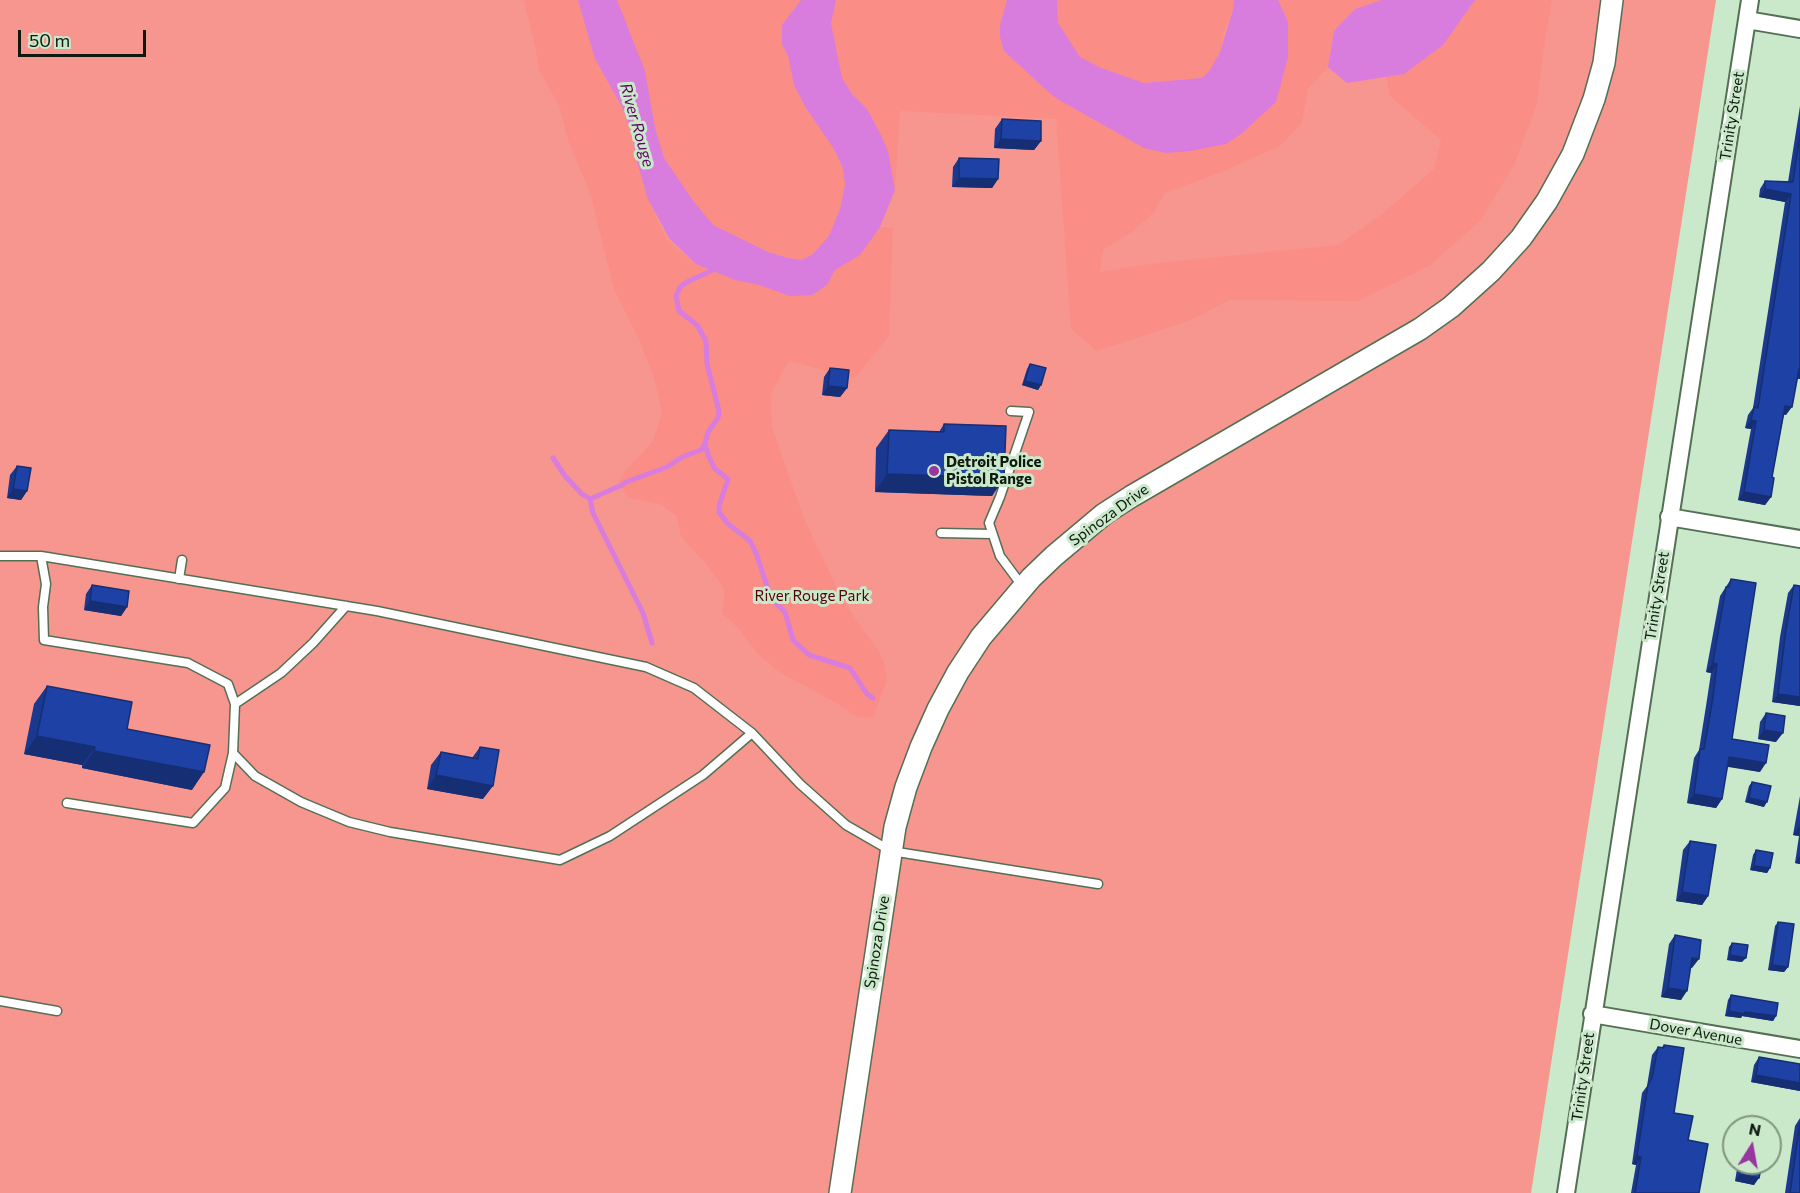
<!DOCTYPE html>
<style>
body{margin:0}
#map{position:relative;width:1800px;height:1193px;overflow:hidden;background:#cae8ca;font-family:Commissioner,sans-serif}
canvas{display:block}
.north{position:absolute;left:1722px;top:1115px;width:60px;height:60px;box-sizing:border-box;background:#cae8ca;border:2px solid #7f957f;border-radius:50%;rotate:11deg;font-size:16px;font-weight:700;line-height:24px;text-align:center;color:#0e190f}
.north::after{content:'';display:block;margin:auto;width:21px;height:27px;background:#97369e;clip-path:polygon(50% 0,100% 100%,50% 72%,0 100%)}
.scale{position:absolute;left:18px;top:30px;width:128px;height:27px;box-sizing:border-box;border:3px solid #0e190f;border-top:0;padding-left:8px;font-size:18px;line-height:21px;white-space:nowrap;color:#0e190f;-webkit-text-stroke:4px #cae8ca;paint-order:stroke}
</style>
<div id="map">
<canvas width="1800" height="1193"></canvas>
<div class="north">N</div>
<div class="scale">50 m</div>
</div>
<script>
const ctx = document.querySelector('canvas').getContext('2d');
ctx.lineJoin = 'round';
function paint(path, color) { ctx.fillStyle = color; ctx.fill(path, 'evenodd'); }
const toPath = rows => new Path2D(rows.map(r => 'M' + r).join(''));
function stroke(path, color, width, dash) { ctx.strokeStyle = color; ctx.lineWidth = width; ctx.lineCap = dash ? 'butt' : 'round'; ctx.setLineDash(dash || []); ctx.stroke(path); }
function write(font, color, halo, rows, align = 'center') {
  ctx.font = font + ' Commissioner,sans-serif'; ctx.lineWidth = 6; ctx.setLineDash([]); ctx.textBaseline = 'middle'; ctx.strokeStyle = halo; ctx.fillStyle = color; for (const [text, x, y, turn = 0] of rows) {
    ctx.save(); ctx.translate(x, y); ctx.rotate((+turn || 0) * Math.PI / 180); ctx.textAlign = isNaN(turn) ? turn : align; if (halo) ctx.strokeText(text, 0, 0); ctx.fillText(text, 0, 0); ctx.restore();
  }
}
paint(toPath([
 [0,0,1716,0,1531,1193,0,1193]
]), '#f6968f');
paint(toPath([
 [524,0,578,0,586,24,631,130,637,162,648,199,667,240,696,264,735,280,759,285,827,285,835,270,860,255,880,227,893,228,889,336,855,378,789,361,771,393,772,427,803,516,843,601,878,650,884,663,887,680,873,718,858,717,835,702,779,672,758,654,739,629,722,613,725,591,710,569,681,536,677,516,660,504,629,498,618,482,627,468,643,453,654,439,662,412,654,377,637,335,614,289,591,196,568,140,559,105,539,71,535,45],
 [617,0,801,0,782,25,782,44,788,56,794,85,806,108,834,149,843,168,845,185,840,209,829,236,813,254,802,260,788,258,768,252,713,225,694,202,664,158,655,129,644,71],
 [836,0,1007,0,1000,25,1004,51,1054,97,1078,110,1226,144,1241,134,1276,102,1278,0,1382,0,1355,9,1334,31,1328,67,1308,89,1302,123,1280,146,1224,171,1165,193,1154,212,1132,232,1103,250,1100,272,1157,263,1338,245,1381,215,1434,169,1441,140,1390,96,1386,77,1404,74,1443,45,1475,0,1552,0,1545,41,1537,104,1514,165,1480,221,1429,266,1358,301,1229,300,1191,320,1097,351,1071,329,1056,119,900,111,895,190,888,151,867,109,852,94,840,78,831,23],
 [1057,0,1234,0,1233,10,1224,32,1220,52,1210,70,1202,78,1144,83,1101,68,1080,57,1058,23]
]), '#fa8e86');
paint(toPath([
 [578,0,617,0,645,71,655,128,664,158,694,202,713,225,768,252,788,258,802,260,813,254,829,236,840,209,845,185,843,168,834,149,806,108,794,85,788,56,782,44,782,25,801,0,836,0,831,23,842,78,852,94,867,109,881,135,888,151,895,190,880,227,860,255,835,270,827,285,812,295,790,296,759,285,735,280,696,264,669,238,648,199,637,162,631,130,621,105,595,59],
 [1007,0,1057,0,1058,23,1080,57,1101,68,1144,83,1202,78,1210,70,1220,52,1233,10,1234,0,1278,0,1288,22,1288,57,1276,102,1241,134,1226,144,1190,151,1166,153,1144,148,1054,97,1004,51,1000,37,1000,25],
 [1382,0,1475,0,1443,45,1404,74,1347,83,1328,67,1334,31,1355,9]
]), '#d87cdd');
stroke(toPath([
 [705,443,708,455,715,469,728,479,719,506,719,512,727,523,750,541,756,553,771,598,785,612,793,640,809,655,850,668,867,694,873,698],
 [553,458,565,476,582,494,590,499,593,513,643,613,652,643],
 [590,499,622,485,626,482,667,467,682,457,701,450,705,443,708,432,718,418,719,411,707,364,706,341,697,325,679,311,676,296,680,287,687,282,717,268]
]), '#d87cdd', 5);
const service = toPath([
 [1011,411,1029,412,1000,497,989,523,1000,556,1023,587],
 [941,533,992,534],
 [0,556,41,556,377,611,646,667,694,688,752,733,800,784,846,825,891,851,1098,884],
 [41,556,46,584,43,607,44,640,188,663,228,684,235,704,233,753,255,776,301,802,349,822,390,832,560,860,610,836,703,775,752,733],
 [179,579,182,560],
 [235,704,281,673,313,643,346,606],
 [67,803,193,823,225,788,233,753],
 [0,1001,57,1011]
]);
const minor = toPath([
 [1747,20,1800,29],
 [1669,517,1800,539],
 [1592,1014,1800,1049],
 [1566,1193,1750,0]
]);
const tertiary = toPath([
 [840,1193,895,827,906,787,921,747,938,709,958,672,981,637,1031,578,1054,556,1104,514,1132,496,1420,329,1451,307,1491,271,1521,238,1547,201,1573,154,1594,99,1604,63,1612,0]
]);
stroke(service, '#546f54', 11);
stroke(minor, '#546f54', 20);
stroke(tertiary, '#546f54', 24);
stroke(service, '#fff', 8);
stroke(minor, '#fff', 16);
stroke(tertiary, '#fff', 21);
paint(toPath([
 [1800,106,1800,379,1797,378,1786,415,1784,414,1772,477,1771,497,1765,505,1738,500,1751,429,1745,428,1748,415,1753,408,1785,202,1759,197,1760,189,1765,181,1788,182],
 [1002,119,1041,141,1034,150,994,148,995,129],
 [959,158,998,179,992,188,952,187,953,167],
 [1030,364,1041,385,1038,390,1022,385,1027,369],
 [830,368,847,388,840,397,822,395,824,377],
 [944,424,1004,478,992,496,875,492,876,448,889,430,939,432],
 [17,466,27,491,21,500,7,498,10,475],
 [1731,579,1732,739,1760,772,1727,766,1722,799,1716,808,1687,803,1694,758,1699,750,1706,706,1711,673,1706,672,1720,596],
 [92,585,127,607,121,616,84,610,86,594],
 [1794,585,1800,706,1772,702,1780,637,1788,593],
 [47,686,127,729,192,790,82,768,82,765,24,754,34,704],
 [1766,713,1776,742,1758,739,1760,722],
 [480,747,483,799,427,789,431,765,441,752,472,758],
 [1752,782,1764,807,1745,802,1749,786],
 [1800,796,1800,864,1795,863,1799,836,1793,835],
 [1690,841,1708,896,1702,905,1676,901,1683,850],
 [1756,850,1770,868,1767,873,1750,870,1753,855],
 [1778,922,1788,967,1784,972,1768,970,1775,926],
 [1675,935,1692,968,1691,967,1681,1000,1661,997,1669,944],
 [1732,943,1742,962,1727,960,1729,947],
 [1731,995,1776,1016,1773,1021,1742,1016,1741,1018,1725,1016,1728,1000],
 [1664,1045,1674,1113,1688,1140,1699,1193,1631,1193,1636,1165,1632,1164,1642,1093,1647,1086,1652,1055,1658,1047,1662,1047],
 [1759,1057,1800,1064,1800,1091,1751,1082,1754,1065],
 [1800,1118,1800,1193,1785,1193,1795,1126],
 [1738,1163,1762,1163,1754,1185,1735,1181]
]), '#1a388e');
paint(toPath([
 [1001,139,1041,141,1034,150,994,148],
 [959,178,998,179,992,188,952,187],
 [1765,189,1791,194,1785,202,1759,197],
 [1799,369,1800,370,1800,379,1793,378],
 [1025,381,1041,385,1038,390,1022,385],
 [828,386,847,388,840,397,822,395],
 [1785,406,1792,407,1786,415,1779,414],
 [1751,420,1756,421,1751,429,1745,428],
 [887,474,1004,478,992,496,875,492],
 [13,489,27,491,21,500,7,498],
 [1744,492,1771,497,1765,505,1738,500],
 [90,601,127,607,121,616,84,610],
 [1713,663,1717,664,1711,673,1706,672],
 [1778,694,1800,697,1800,706,1772,702],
 [1764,730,1783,733,1776,742,1758,739],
 [37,736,95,747,82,765,24,754],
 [94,751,204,772,192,790,82,768],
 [1729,757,1766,763,1760,772,1722,766],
 [436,775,493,786,483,799,427,789],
 [1694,794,1722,799,1716,808,1687,803],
 [1749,798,1767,802,1764,807,1745,802],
 [1799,827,1800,827,1799,836,1793,835],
 [1800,856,1800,864,1795,863],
 [1754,866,1770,868,1767,873,1750,870],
 [1682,892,1708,896,1702,905,1676,901],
 [1730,955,1746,958,1742,962,1727,960],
 [1692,958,1699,959,1692,968,1686,967],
 [1772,965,1788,967,1784,972,1768,970],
 [1668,988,1687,991,1681,1000,1661,997],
 [1729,1011,1745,1012,1776,1016,1773,1021,1742,1016,1741,1018,1725,1016],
 [1756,1075,1800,1083,1800,1091,1751,1082],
 [1637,1156,1641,1157,1636,1165,1632,1164],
 [1740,1174,1759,1178,1754,1185,1735,1181]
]), '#152e74');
const building = toPath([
 [1002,119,1041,121,1041,141,1001,139,1002,119],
 [1800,134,1800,370,1799,369,1792,407,1785,406,1772,477,1774,478,1771,497,1744,492,1756,421,1751,420,1754,407,1758,408,1791,194,1765,189,1765,181,1793,182,1800,134],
 [959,158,999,159,998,179,959,178,959,158],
 [1030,364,1046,368,1041,385,1025,381,1030,364],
 [830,368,849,370,847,388,828,386,830,368],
 [944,424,1006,426,1004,478,887,474,889,430,944,432,944,424],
 [17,466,31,468,27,491,13,489,17,466],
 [1731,579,1756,583,1732,739,1769,745,1766,763,1729,757,1722,799,1694,794,1700,749,1704,749,1713,697,1717,664,1713,663,1715,650,1726,587,1729,587,1731,579],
 [92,585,129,591,127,607,90,601,92,585],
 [1794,585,1800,586,1800,697,1778,694,1786,629,1794,585],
 [47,686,132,702,127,729,210,745,204,772,94,751,95,747,37,736,47,686],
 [1766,713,1785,716,1783,733,1764,730,1766,713],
 [480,747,499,750,493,786,436,775,441,752,478,759,480,747],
 [1752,782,1771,786,1767,802,1749,798,1752,782],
 [1690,841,1716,845,1708,896,1682,892,1690,841],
 [1756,850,1773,853,1770,868,1754,866,1756,850],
 [1778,922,1794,924,1788,967,1772,965,1778,922],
 [1675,935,1701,940,1699,959,1692,958,1687,991,1668,988,1675,935],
 [1732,943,1748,945,1746,958,1730,955,1732,943],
 [1731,995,1778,1003,1776,1016,1745,1012,1744,1014,1729,1011,1731,995],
 [1664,1045,1684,1048,1674,1113,1693,1116,1688,1140,1708,1144,1699,1193,1635,1193,1641,1157,1637,1156,1648,1085,1652,1078,1658,1047,1664,1048,1664,1045],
 [1759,1057,1800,1064,1800,1083,1756,1075,1759,1057],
 [1800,1123,1800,1193,1790,1193,1800,1123],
 [1742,1163,1762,1163,1759,1178,1740,1174,1742,1163]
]);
paint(building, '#1e41a5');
stroke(building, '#152e74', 1.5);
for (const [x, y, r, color] of [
 [934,471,6,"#97369e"]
]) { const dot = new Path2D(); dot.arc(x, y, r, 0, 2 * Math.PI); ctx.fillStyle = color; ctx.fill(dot); stroke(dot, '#cae8ca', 2); }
write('15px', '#0e190f', '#cae8ca', [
 ["Trinity Street",1732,116,-81],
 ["Spinoza Drive",1109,515,-36],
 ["Trinity Street",1657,596,-81],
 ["Spinoza Drive",877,942,-81],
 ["Dover Avenue",1696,1032,10],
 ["Trinity Street",1583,1077,-82]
]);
write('bold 15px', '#0e190f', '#cae8ca', [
 ["Detroit Police",946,462],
 ["Pistol Range",946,479]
], 'left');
write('15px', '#560006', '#cae8ca', [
 ["River Rouge Park",812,596]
]);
write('italic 16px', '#600766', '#cae8ca', [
 ["River Rouge",637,125,74]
]);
</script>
